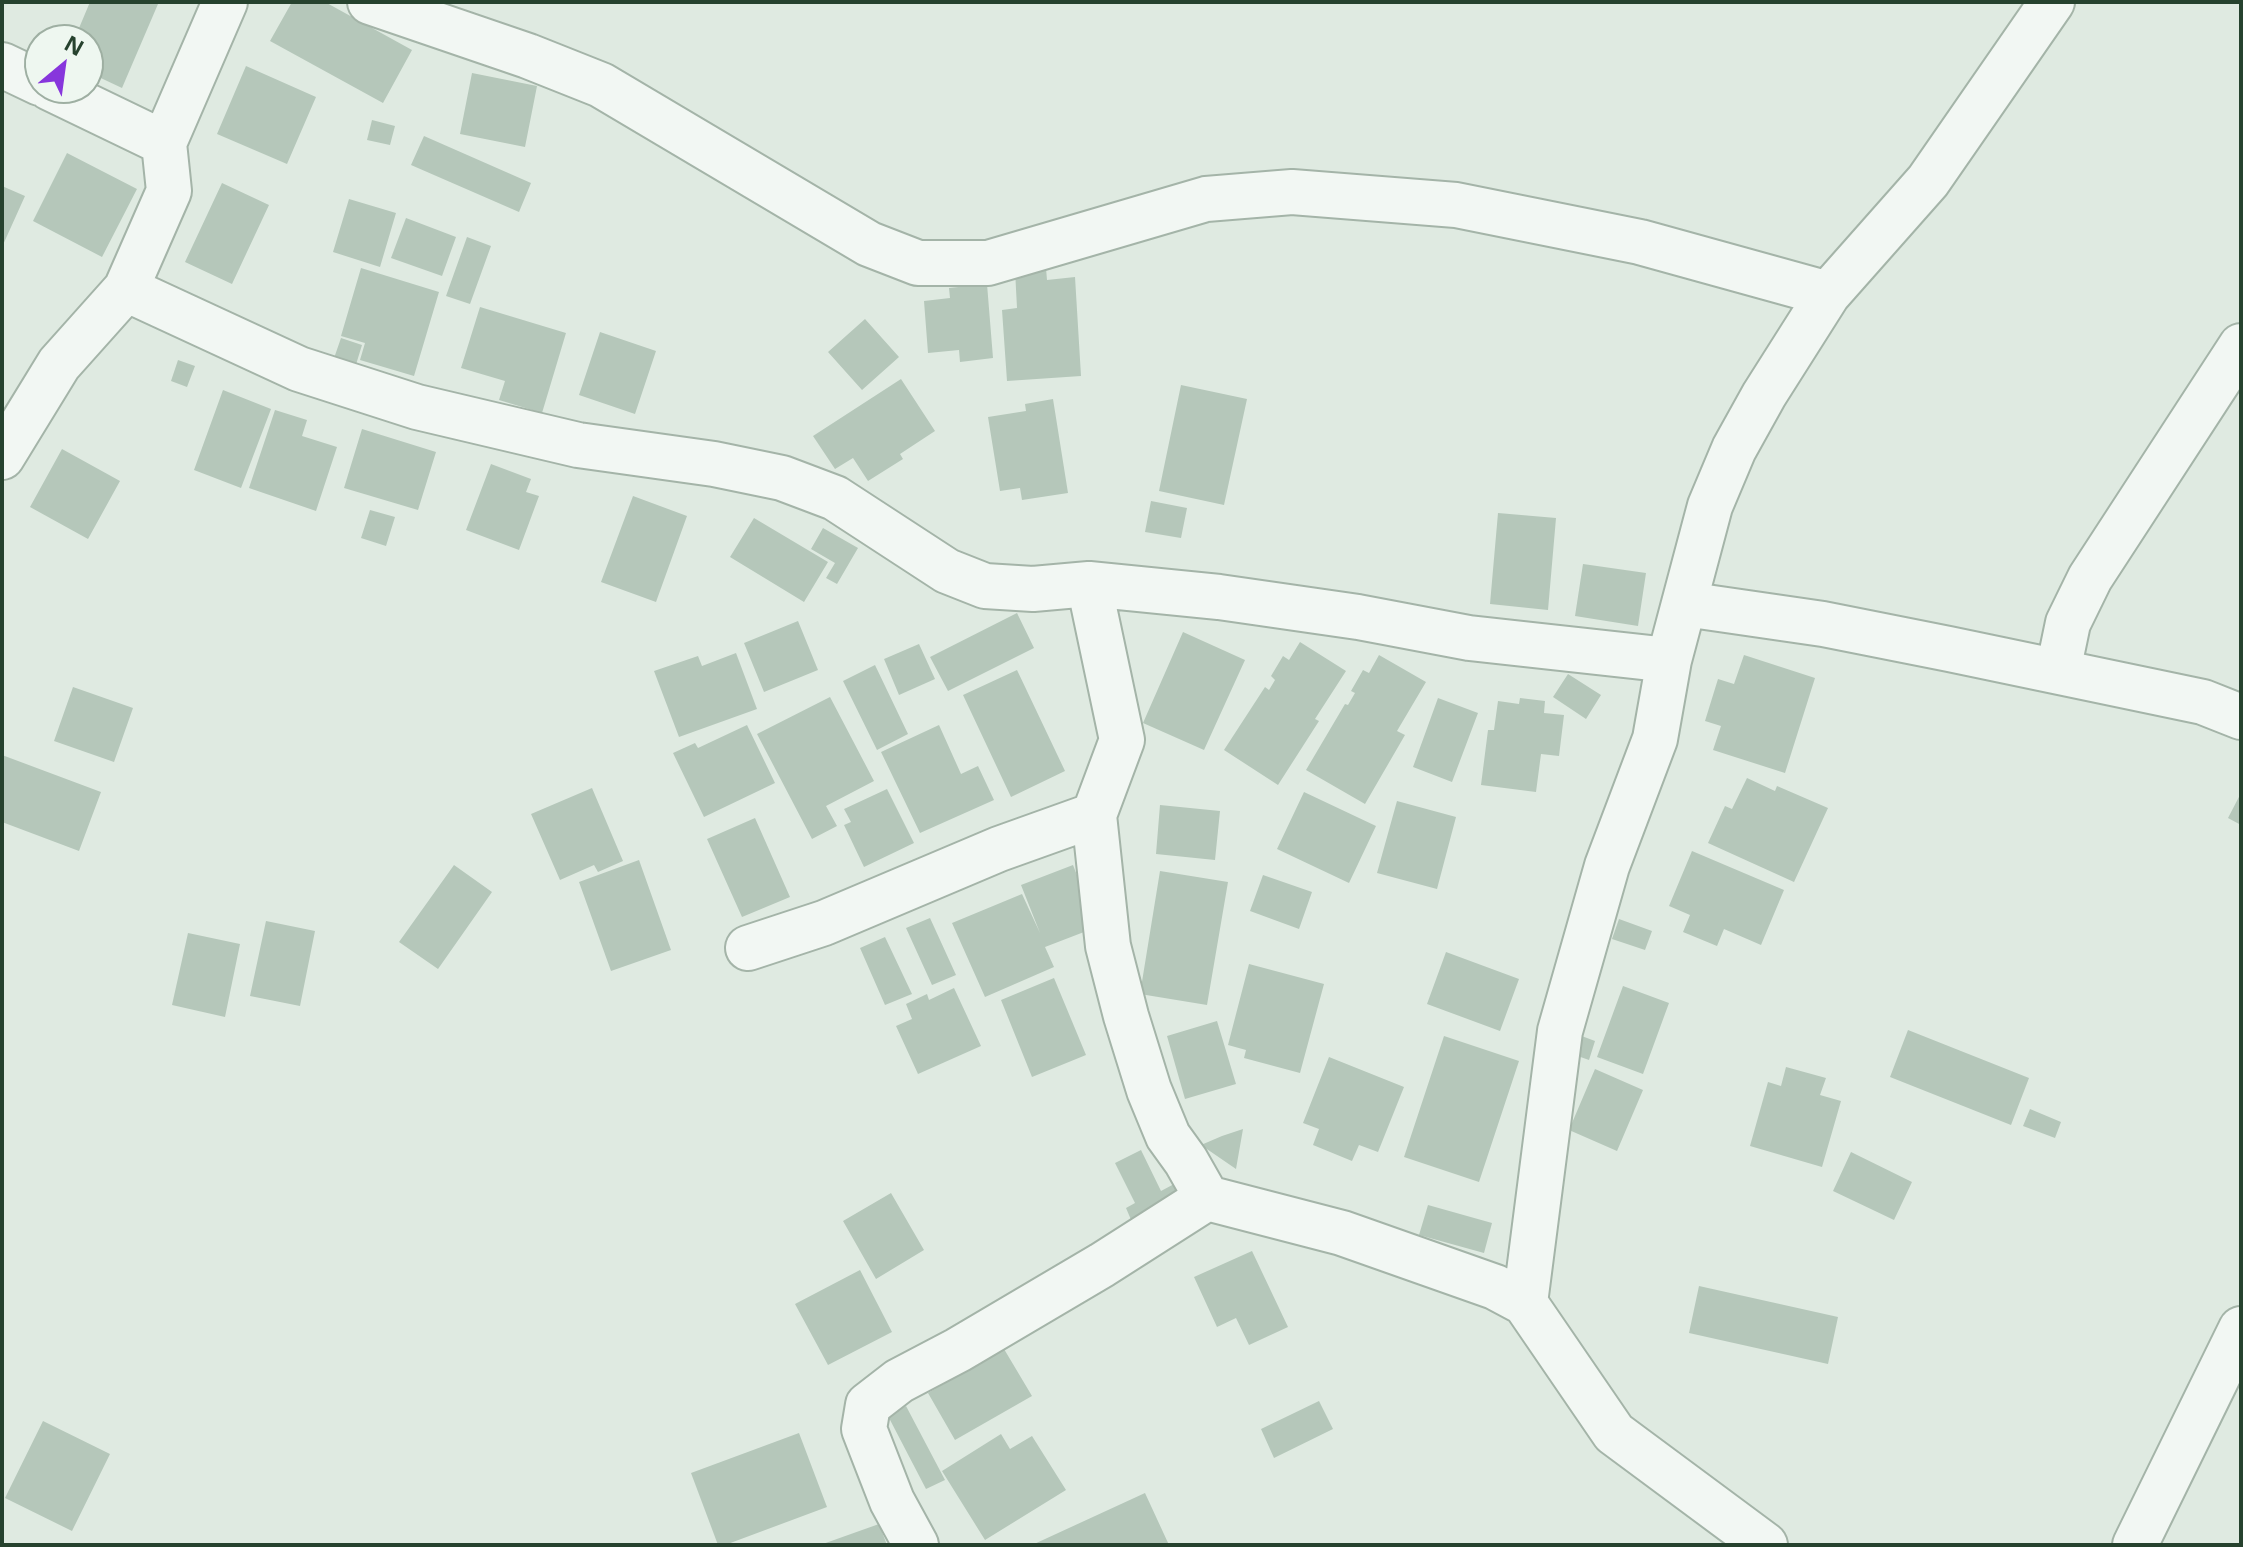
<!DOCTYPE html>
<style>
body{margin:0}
#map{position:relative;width:2243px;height:1547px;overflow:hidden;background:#dfeae1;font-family:"Noto Sans",sans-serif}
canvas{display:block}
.frame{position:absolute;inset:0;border:4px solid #26422e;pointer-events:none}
.north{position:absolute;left:24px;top:24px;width:80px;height:80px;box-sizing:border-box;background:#eef7f0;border:2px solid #9eafa2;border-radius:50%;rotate:29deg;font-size:22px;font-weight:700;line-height:32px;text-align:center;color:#26422e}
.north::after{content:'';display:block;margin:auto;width:28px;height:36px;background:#8736dc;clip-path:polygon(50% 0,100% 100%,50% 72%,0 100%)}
</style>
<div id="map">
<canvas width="2243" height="1547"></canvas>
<div class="frame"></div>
<div class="north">N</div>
</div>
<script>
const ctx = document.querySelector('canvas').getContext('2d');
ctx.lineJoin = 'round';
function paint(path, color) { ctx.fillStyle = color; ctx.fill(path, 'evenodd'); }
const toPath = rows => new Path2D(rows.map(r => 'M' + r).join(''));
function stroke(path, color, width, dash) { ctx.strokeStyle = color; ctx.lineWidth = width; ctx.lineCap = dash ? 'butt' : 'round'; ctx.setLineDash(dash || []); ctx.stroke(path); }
paint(toPath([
 [90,2,153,2,158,4,122,88,88,72,88,40,74,40],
 [292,2,325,2,412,50,383,103,270,41],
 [246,66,316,97,287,164,217,134],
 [472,73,537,86,525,147,460,134],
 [372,120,395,126,390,145,367,140],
 [424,136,531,183,519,212,411,165],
 [67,153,137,189,102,257,33,221],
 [222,183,269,205,232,284,185,262],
 [2,186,25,196,2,247],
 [349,199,396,213,380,267,333,252],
 [406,218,456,237,442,276,391,258],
 [467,237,491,246,470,304,446,296],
 [361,268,439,292,414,376,360,360,365,343,341,336],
 [1046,268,1047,280,1075,277,1081,376,1007,381,1002,310,1017,308,1015,270],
 [987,284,993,358,960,362,959,350,928,353,924,301,950,298,949,288],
 [480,307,566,333,542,413,499,400,505,381,461,368],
 [865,319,899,357,862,390,828,352],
 [600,332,656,351,635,414,579,395],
 [341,338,362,345,354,371,332,364],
 [178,360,195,366,187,387,171,381],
 [901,379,935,431,900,454,903,459,868,481,853,458,835,469,813,436],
 [1181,385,1247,399,1224,505,1159,491],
 [223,390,271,409,241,488,194,470],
 [1053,399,1068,493,1022,500,1020,488,1000,491,988,417,1026,411,1025,404],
 [275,410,307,420,302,436,337,447,316,511,249,488],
 [362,429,436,452,418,510,344,488],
 [62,449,120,481,88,539,30,507],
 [491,464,531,479,526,492,539,496,519,550,466,530],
 [633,496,687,516,656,602,601,582],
 [1151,501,1187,508,1181,538,1145,532],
 [370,510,395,517,386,546,361,538],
 [1498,513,1556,518,1548,610,1490,604],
 [754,518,828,562,804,602,730,557],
 [823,528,858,548,837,584,826,578,835,563,811,549],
 [1583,564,1646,573,1638,626,1575,616],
 [1017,613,1034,648,948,691,930,657],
 [798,621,818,670,764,692,744,643],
 [1183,632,1245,660,1204,750,1143,723],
 [1300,642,1346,671,1315,719,1319,721,1278,785,1224,750,1265,687,1269,690,1275,680,1271,676,1283,656,1289,660],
 [919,644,935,679,899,695,884,659],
 [736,653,757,709,679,737,654,671,698,656,702,666],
 [1379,655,1426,682,1397,731,1405,735,1365,804,1306,770,1345,704,1348,705,1355,693,1351,691,1363,670,1369,673],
 [1744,655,1815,678,1785,773,1713,750,1721,726,1705,721,1718,679,1734,684],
 [875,665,908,734,877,750,843,681],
 [1017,670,1065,771,1011,797,963,695],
 [1568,674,1601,695,1586,719,1553,697],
 [73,687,133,708,114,762,54,741],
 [830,697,874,781,826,806,837,826,812,839,757,734],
 [1438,698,1478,713,1452,782,1413,767],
 [1520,698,1545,701,1544,713,1564,715,1559,756,1541,754,1536,792,1481,785,1488,730,1494,730,1498,701,1519,704],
 [747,725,775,783,704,817,673,753,695,743,698,748],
 [939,725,961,774,978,766,994,800,920,833,881,752],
 [2,755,101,792,79,851,2,822],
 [1747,778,1775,791,1777,786,1828,808,1794,882,1708,843,1725,806,1732,809],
 [592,788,623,861,598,872,594,865,560,880,531,814],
 [887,789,914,843,864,867,844,825,851,822,844,809],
 [1304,792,1376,826,1349,883,1277,849],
 [2241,793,2241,825,2228,818],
 [1397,801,1456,817,1437,889,1377,873],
 [1160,805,1220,811,1215,860,1156,854],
 [755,818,790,897,742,917,707,839],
 [1692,851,1784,890,1761,945,1724,929,1717,946,1683,932,1690,915,1669,906],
 [639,860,671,950,611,971,579,882],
 [454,865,492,892,438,969,399,942],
 [1073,865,1097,927,1045,947,1054,967,985,997,952,923,1022,894,1040,933,1021,885],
 [1160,871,1228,882,1207,1005,1140,994],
 [1263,875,1312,892,1299,929,1250,911],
 [930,918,956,975,932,985,906,928],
 [1619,919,1652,931,1645,950,1612,939],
 [266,921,315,931,300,1006,250,996],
 [188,933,240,944,225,1017,172,1005],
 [885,937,912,994,885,1005,860,948],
 [1446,952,1519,979,1500,1031,1427,1004],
 [1249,964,1324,984,1300,1073,1244,1058,1246,1050,1228,1045],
 [1054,978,1086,1055,1032,1077,1001,1000],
 [1623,986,1669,1003,1643,1074,1597,1057],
 [954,988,981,1046,918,1074,896,1026,912,1019,906,1004,927,994,929,1000],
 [1217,1021,1236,1084,1185,1099,1167,1036],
 [1908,1030,2029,1078,2011,1125,1890,1077],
 [1579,1035,1595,1041,1589,1060,1572,1054],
 [1444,1036,1519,1061,1479,1182,1404,1157],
 [1329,1057,1404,1087,1378,1152,1359,1145,1352,1161,1313,1145,1319,1129,1303,1123],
 [1786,1067,1826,1078,1820,1095,1841,1101,1822,1167,1750,1146,1768,1082,1781,1086],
 [1595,1069,1643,1090,1617,1151,1569,1130],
 [2030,1109,2061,1122,2055,1138,2023,1126],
 [1243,1129,1236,1169,1201,1145,1222,1136],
 [1141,1150,1161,1191,1176,1183,1182,1198,1132,1222,1126,1208,1135,1203,1115,1163],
 [1851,1152,1912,1182,1894,1220,1833,1191],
 [891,1193,924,1250,876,1279,843,1221],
 [1428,1205,1492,1223,1484,1253,1419,1235],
 [1252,1251,1288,1327,1249,1345,1236,1318,1217,1327,1194,1277],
 [860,1270,892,1332,828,1365,795,1304],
 [1699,1286,1838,1317,1828,1364,1689,1333],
 [1004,1349,1032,1396,955,1440,928,1393],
 [1319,1401,1333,1429,1274,1458,1261,1429],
 [906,1406,945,1480,926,1489,888,1416],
 [43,1421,110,1454,72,1531,5,1498],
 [799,1433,827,1507,725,1545,718,1545,691,1473],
 [1001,1434,1010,1449,1032,1436,1066,1490,985,1540,942,1471],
 [1145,1493,1169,1545,1032,1545],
 [879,1524,887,1545,820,1545]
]), '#b5c7ba');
const minor = toPath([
 [370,2,528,56,601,85,869,244,918,263,988,263,1206,199,1292,192,1456,205,1640,242,1828,294,1764,395,1734,449,1710,506,1669,660,1655,739,1607,866,1560,1031,1525,1303],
 [2,65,40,83],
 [50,88,164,143],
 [126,289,299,369,417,407,578,445,714,464,782,478,835,498,947,571,985,586,1033,589,1089,584,1122,740,1094,815,1108,946,1126,1016,1149,1090,1168,1136,1186,1161,1207,1198,1342,1233,1495,1287,1525,1303,1614,1433,1765,1545],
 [1828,294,1928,181,2052,2],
 [2,457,59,364,126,289,169,191,164,143,225,2],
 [1089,584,1219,597,1358,617,1469,638,1669,660],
 [1685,604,1823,624,1949,649,2203,702,2241,717],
 [2058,671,2068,623,2090,578,2241,346],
 [748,948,824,923,999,849,1094,815],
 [916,1545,892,1501,864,1429,868,1405,899,1381,958,1350,1102,1265,1207,1198],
 [2135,1545,2241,1329]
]);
stroke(minor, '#a4b4a8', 48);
stroke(minor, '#f2f7f3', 44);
</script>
